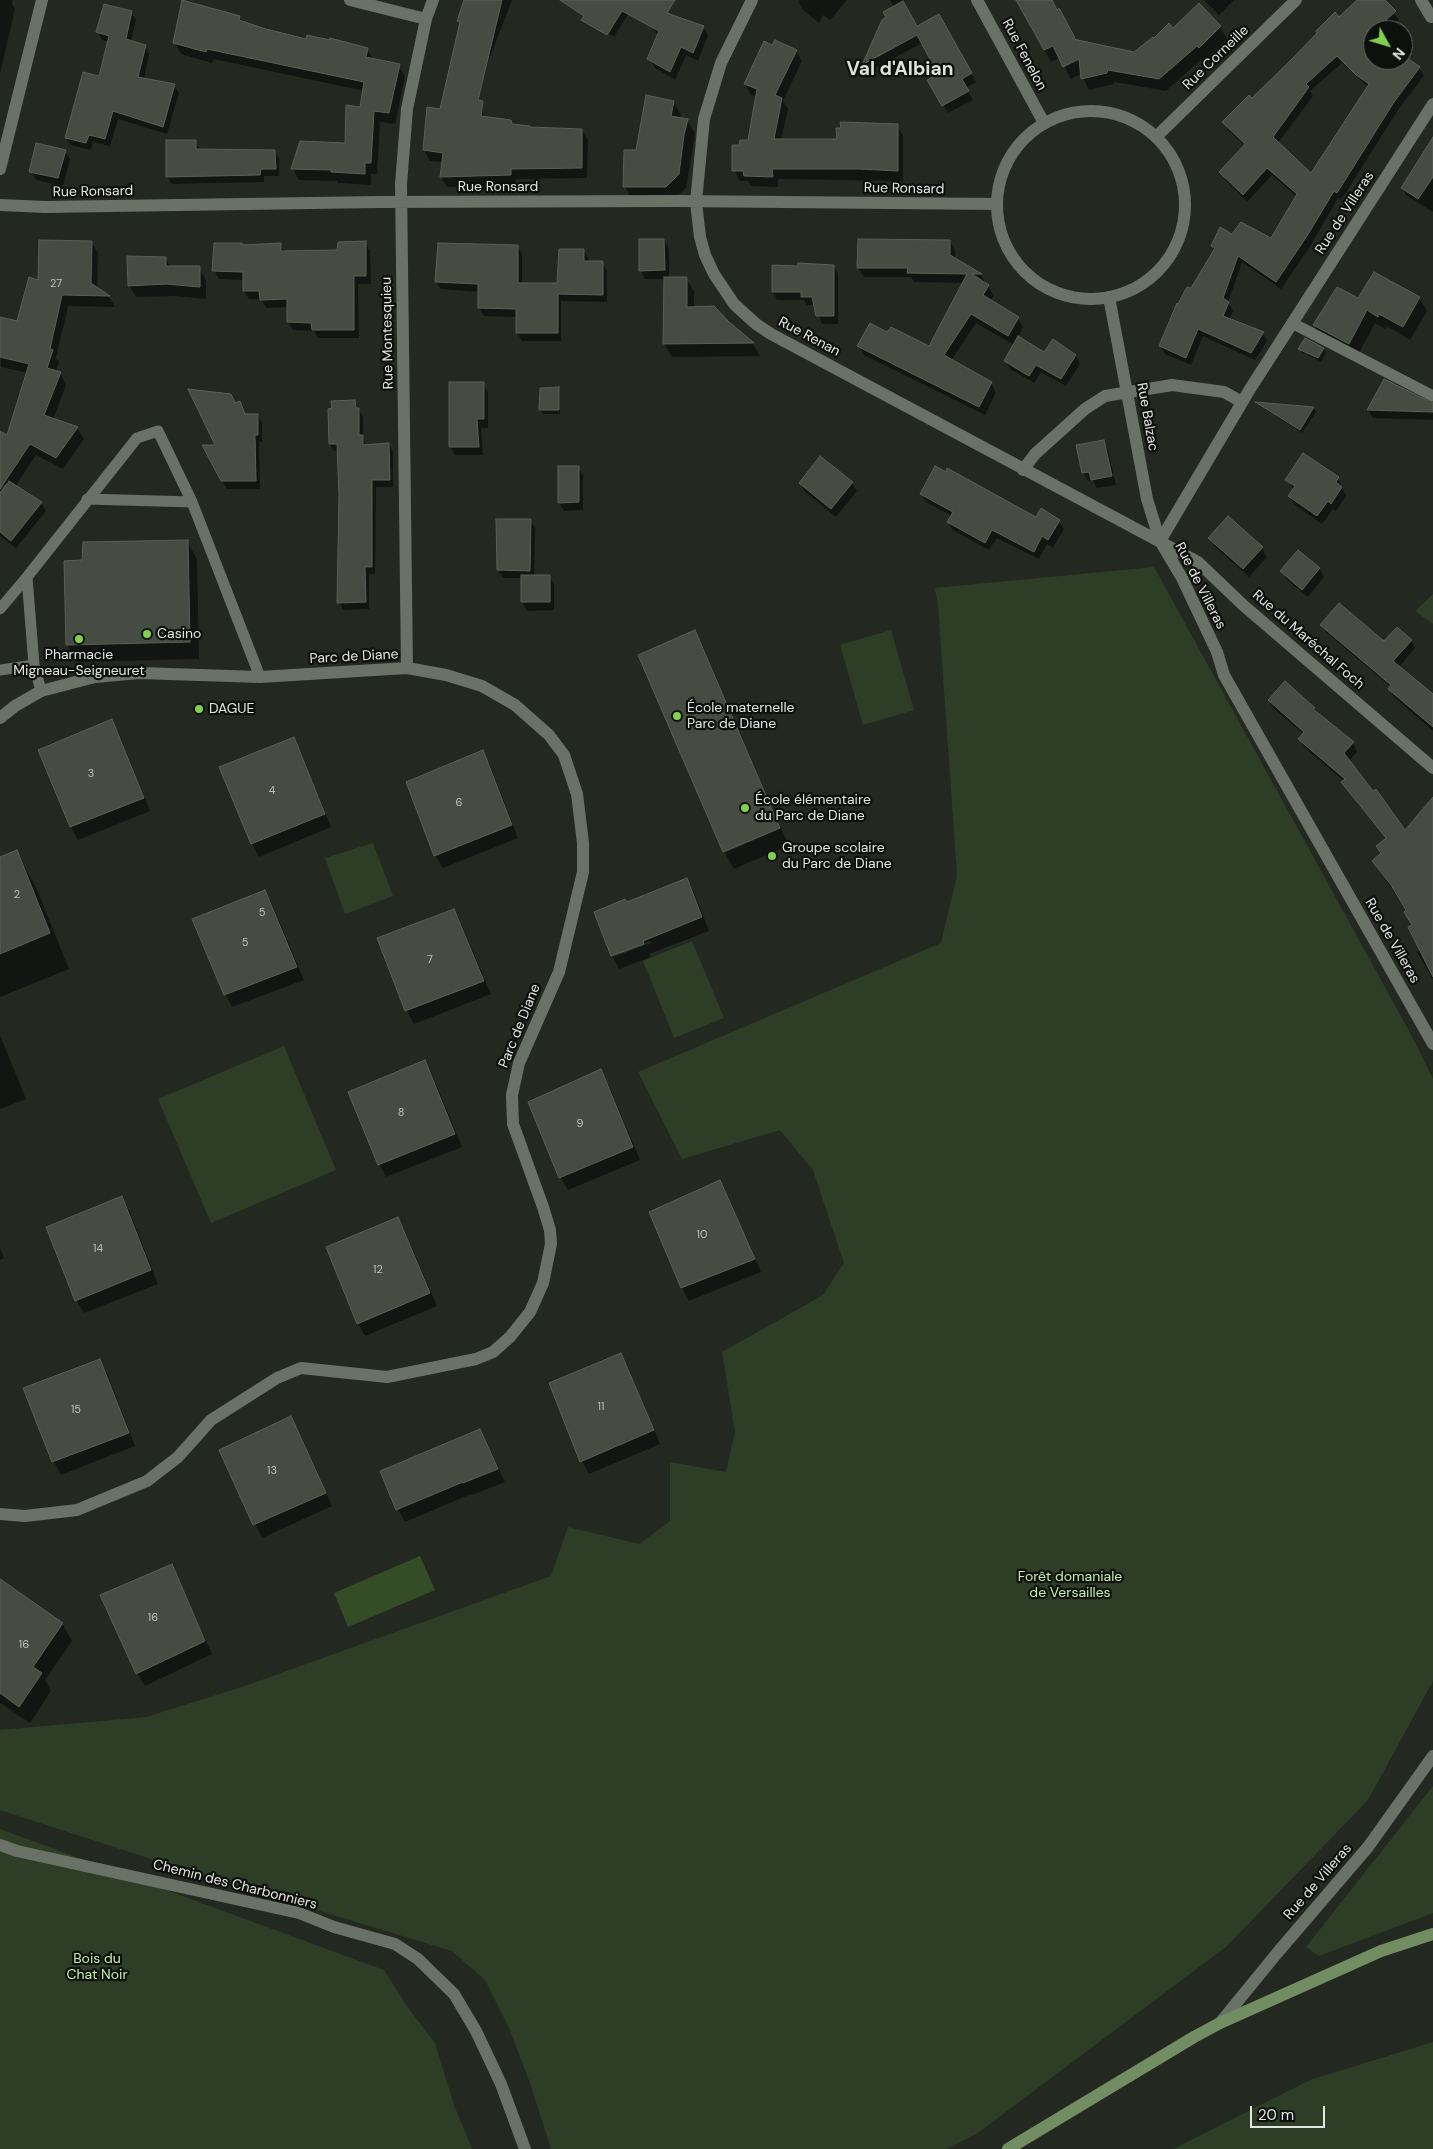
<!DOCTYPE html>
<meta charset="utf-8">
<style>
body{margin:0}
#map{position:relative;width:1433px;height:2149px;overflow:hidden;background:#232920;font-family:"DM Sans",sans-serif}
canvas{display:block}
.north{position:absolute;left:1363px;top:20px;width:50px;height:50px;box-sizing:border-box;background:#0e100d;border:1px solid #636661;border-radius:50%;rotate:129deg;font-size:14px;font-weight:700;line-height:20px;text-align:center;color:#e2e6e0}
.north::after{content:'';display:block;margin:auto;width:18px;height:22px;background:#82d04f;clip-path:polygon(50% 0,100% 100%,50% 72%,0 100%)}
.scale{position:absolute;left:1250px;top:2106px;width:75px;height:22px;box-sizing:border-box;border:2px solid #e2e6e0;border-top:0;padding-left:6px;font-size:15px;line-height:18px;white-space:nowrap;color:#e2e6e0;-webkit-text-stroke:4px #0e100d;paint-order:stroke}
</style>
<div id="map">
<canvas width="1433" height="2149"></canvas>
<div class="north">N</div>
<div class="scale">20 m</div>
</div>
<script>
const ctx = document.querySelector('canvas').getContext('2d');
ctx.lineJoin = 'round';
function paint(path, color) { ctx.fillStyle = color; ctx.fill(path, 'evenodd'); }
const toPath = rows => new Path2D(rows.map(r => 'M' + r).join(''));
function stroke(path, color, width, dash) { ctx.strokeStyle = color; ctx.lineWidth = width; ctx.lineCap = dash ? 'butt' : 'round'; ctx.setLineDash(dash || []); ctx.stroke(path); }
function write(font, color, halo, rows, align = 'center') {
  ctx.font = font + ' "DM Sans",sans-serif'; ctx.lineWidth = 4.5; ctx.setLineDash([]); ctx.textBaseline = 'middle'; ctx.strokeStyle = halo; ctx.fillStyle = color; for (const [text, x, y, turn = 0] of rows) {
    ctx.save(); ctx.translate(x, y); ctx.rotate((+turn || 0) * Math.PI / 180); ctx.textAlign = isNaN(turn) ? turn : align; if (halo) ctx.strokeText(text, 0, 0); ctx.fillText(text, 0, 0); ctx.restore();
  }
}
paint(toPath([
 [1154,567,1414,1040,1433,1079,1433,1681,1368,1800,1226,1947,978,2133,947,2149,551,2149,530,2083,510,2030,485,1980,452,1951,197,1874,0,1810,0,1730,146,1717,245,1686,551,1576,568,1527,639,1544,670,1521,670,1462,726,1472,735,1432,722,1352,823,1295,844,1263,813,1170,780,1130,682,1159,638,1072,941,943,957,875,938,605,935,588],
 [1433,594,1433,624,1415,611],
 [891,630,914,710,863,725,840,645],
 [373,843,393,896,345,914,325,858],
 [692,941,724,1018,674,1038,643,961],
 [284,1046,336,1170,211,1223,158,1099],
 [1433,1786,1433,1913,1319,1956,1306,1947],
 [0,1829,384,1970,409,2009,435,2043,454,2105,472,2149,0,2149],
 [1433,2042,1433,2149,1173,2149,1310,2080]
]), '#2e3d26');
paint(toPath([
 [420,1556,435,1590,348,1627,334,1593]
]), '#354d27');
paint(toPath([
 [0,0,13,0,12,4,15,9,0,74],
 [466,0,512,0,472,104,481,109,486,118,510,121,513,126,531,129,582,130,588,140,587,178,516,179,516,186,447,187,441,177,443,162,430,161,424,150,441,110,461,24,459,21],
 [562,0,621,0,630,11,614,37],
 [800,0,847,0,830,20,823,15,819,23,803,10,799,2],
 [890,0,906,0,902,2,917,28,939,16,976,82,966,88,973,100,948,113,928,80,939,74,922,43,868,72,864,65,883,21,895,8],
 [1018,0,1051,0,1077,44,1134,54,1173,29,1220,27,1227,39,1206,59,1204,57,1166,91,1114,82,1114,84,1089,90,1083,78,1082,73,1071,79,1060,57,1051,62],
 [1204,0,1234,0,1219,15],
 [1359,0,1383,0,1399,20,1391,27,1394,30,1373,30,1373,60,1403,60,1403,56,1419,68,1424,76,1398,110,1341,200,1338,198,1311,245,1281,289,1242,262,1228,303,1233,311,1229,320,1263,333,1267,341,1255,360,1203,336,1191,365,1165,354,1160,346,1179,305,1192,290,1215,250,1212,246,1233,235,1271,240,1297,197,1272,175,1247,202,1225,180,1221,172,1245,146,1228,130,1224,122,1252,100],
 [1342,63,1368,87,1311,175,1278,143,1313,96,1310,91],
 [131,12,136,20,131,42,145,46,149,54,144,79,174,85,179,93,167,134,118,119,110,146,93,142,91,150,71,145,66,138,100,77,109,42,102,40,98,32],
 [239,17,243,22,306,40,367,49,374,60,399,66,405,77,395,124,380,122,377,174,371,174,371,185,338,183,337,181,299,180,293,169,301,142,346,144,361,108,364,91,214,59,212,63,181,54,174,42],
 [653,27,703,27,708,35,698,61,686,55,675,80,655,68,650,60,658,36],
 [772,47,796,51,802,61,783,101,788,109,781,140,838,141,897,125,903,136,903,181,778,179,778,187,751,186,748,181,740,181,734,170,740,146,749,141,756,96,751,95,745,84],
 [673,102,681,115,680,119,687,120,695,133,686,188,674,199,632,200,625,187,625,151,637,151],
 [168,141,195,141,200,150,275,151,279,159,279,176,264,176,264,182,172,184,167,177],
 [1433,141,1433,212,1407,196,1402,188],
 [65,151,70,159,63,186,36,180,31,171],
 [664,240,669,249,669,278,686,278,694,291,694,308,727,322,753,344,760,356,672,357,664,344,665,279,645,279,640,270],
 [950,241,955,250,955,259,981,275,994,296,990,301,1018,318,1023,327,1018,337,1044,353,1053,341,1076,356,1080,364,1066,386,1041,372,1034,383,1010,369,1005,361,1014,345,976,323,952,359,991,383,996,392,985,415,864,355,859,346,887,334,930,348,963,283,914,282,911,277,864,277,858,268],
 [91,242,98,253,97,289,109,297,115,307,68,306,56,358,59,362,56,372,60,373,66,385,53,420,77,428,84,439,63,469,36,455,15,487,41,503,46,511,16,548,0,536,0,495,7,486,0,482,0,432,7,437,28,373,1,367,0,330,18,322,39,281],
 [365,243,370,251,371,284,358,284,359,338,318,338,314,331,293,330,288,322,288,307,266,308,261,299,249,299,244,291,244,280,219,279,214,270,243,247,280,245,285,252,339,252],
 [517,246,522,254,522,284,559,284,583,250,588,258,587,263,602,263,607,271,607,302,561,301,561,341,522,341,517,333,517,317,484,316,479,308,480,292,441,289,436,282],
 [165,258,171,268,199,268,206,280,206,299,174,296,136,297,129,285],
 [773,266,833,266,838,274,838,324,822,324,815,305,807,305,804,300,777,300,773,292],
 [1419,298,1427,311,1410,340,1387,326,1385,329,1375,323,1357,357,1322,338,1314,325,1359,300],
 [1300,349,1323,349,1326,353,1321,362,1302,352],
 [483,383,488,392,488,428,481,428,483,455,455,455,450,446],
 [558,389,560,393,560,414,543,414,540,410],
 [231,395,236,404,239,403,246,415,257,415,262,423,262,442,259,442,260,489,227,489,222,481,217,446],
 [355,402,363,417,363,437,366,446,389,444,393,452,393,487,376,487,375,574,369,574,369,609,343,610,339,602,340,495,338,451,334,451,330,444],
 [1257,404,1314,408,1316,412,1302,433],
 [1433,405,1433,420,1373,418,1368,410],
 [1103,441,1108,450,1116,485,1097,488,1093,480,1088,481,1083,472],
 [1304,454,1338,478,1346,496,1336,511,1333,509,1322,524,1295,505,1290,496,1294,490,1287,480],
 [578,467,583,475,583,510,564,511,559,503],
 [800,483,852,483,857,491,836,517,805,492],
 [921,494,1037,518,1059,521,1064,529,1053,548,1047,544,1039,559,997,538,989,550,953,530,948,522,952,516,926,502],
 [530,520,535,528,534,576,549,576,554,584,554,610,527,611,522,602,522,578,503,578,498,570],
 [1210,538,1262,548,1267,557,1249,577,1215,547],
 [187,541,197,559,199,659,77,662,67,645,83,561],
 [1319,568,1324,577,1308,597,1287,580,1282,571],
 [1322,625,1384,643,1411,641,1415,648,1399,667,1433,697,1433,731,1394,697,1389,689,1391,687,1327,633],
 [694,632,704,649,780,826,724,850],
 [1269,701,1314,708,1317,714,1353,743,1357,752,1349,761,1405,832,1433,813,1433,980,1417,952,1421,950,1407,911,1373,862,1382,854,1386,839,1347,790,1343,782,1344,781,1304,747,1300,739,1304,734,1274,709],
 [112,721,119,734,150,811,78,840,71,827],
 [293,738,300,751,331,827,259,857,252,844,221,768],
 [482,752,490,765,518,838,443,868,435,855],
 [781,828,789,845,734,869,725,853],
 [16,852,36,887,69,969,0,997,0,858],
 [686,879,694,892,709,931,649,954,651,957,619,969,613,957,651,943,650,941,612,956,596,913,627,903],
 [264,891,272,904,304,980,232,1007,225,994],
 [454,910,461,923,491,994,414,1024,407,1011,379,939],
 [0,1035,26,1099,0,1109],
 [424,1061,432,1074,462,1147,386,1177,379,1164],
 [600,1071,608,1084,640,1160,568,1190,560,1177],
 [720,1182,761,1272,689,1301,682,1288,651,1212],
 [121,1197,129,1210,158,1284,84,1313,76,1300,47,1228],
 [397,1219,405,1232,437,1306,365,1336,358,1324],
 [0,1248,4,1258,0,1260],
 [621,1354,628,1367,660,1444,589,1474,582,1461],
 [99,1360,107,1373,135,1446,61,1475,54,1462,25,1389],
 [480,1430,505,1482,472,1495,471,1494,405,1522,398,1509],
 [297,1431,332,1506,262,1538,221,1450],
 [172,1566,212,1654,145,1686,137,1673],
 [0,1581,62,1623,72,1641,45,1680,51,1691,30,1723,0,1703]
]), '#0007');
const building = toPath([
 [182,0,240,16,239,20,266,29,306,39,307,35,330,40,330,38,368,48,366,57,400,64,389,113,374,111,371,163,365,163,365,174,331,172,331,170,291,169,300,141,345,143,346,105,360,107,364,82,207,49,206,52,173,43,182,0],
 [464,0,502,0,478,100,483,101,481,116,511,120,512,124,530,126,530,127,582,129,582,168,511,169,511,175,440,177,443,153,423,150,427,107,440,109,460,22,457,21,464,0],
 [560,0,675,0,667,13,704,26,693,53,681,47,670,72,647,59,659,31,622,11,607,35,581,20,584,16,560,0],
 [1016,0,1052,0,1057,10,1059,8,1075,38,1073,39,1134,52,1153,37,1154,38,1169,23,1173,28,1199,3,1221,26,1199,48,1197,46,1159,79,1108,70,1107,73,1081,79,1079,59,1063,67,1053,46,1044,50,1016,0],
 [1357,0,1385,0,1396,11,1386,20,1396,30,1368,30,1373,33,1373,60,1403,60,1403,55,1420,67,1394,102,1337,193,1334,191,1307,236,1276,282,1238,256,1223,298,1229,302,1223,316,1264,332,1251,353,1198,329,1186,358,1159,346,1177,303,1178,304,1187,287,1191,288,1215,248,1211,246,1220,227,1232,234,1241,222,1271,238,1297,194,1267,168,1243,195,1219,172,1245,144,1222,122,1249,95,1252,98,1292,59,1317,33,1316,31,1335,12,1339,17,1357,0],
 [1337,56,1356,75,1369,84,1311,173,1273,137,1309,87,1306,84,1337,56],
 [903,1,917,26,939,14,972,73,962,79,969,91,942,106,927,80,938,74,917,35,862,65,882,20,886,17,883,12,903,1],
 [104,4,132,11,126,39,146,45,138,77,175,84,163,127,113,111,105,139,89,135,86,143,65,138,83,72,99,76,109,36,96,32,104,4],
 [775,40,797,50,775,95,782,98,774,139,837,139,836,128,841,128,840,122,898,124,898,171,860,169,772,169,773,177,744,176,743,171,732,171,732,145,739,145,740,140,748,140,757,89,744,84,764,41,772,45,775,40],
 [646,95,674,101,671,116,688,119,684,135,679,174,666,187,623,187,624,150,636,150,646,95],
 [1433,137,1433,177,1418,199,1401,188,1433,137],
 [166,140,196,140,196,149,275,150,276,169,261,169,260,175,166,177,166,140],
 [36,143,66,150,58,178,29,172,36,143],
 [639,239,664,239,665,270,639,271,639,239],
 [858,239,950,240,950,255,982,274,972,274,989,285,983,295,1019,317,1008,336,971,314,944,355,992,382,979,407,857,346,870,323,887,332,891,327,929,346,967,274,907,273,908,268,857,268,858,239],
 [39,240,92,241,91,283,110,296,62,295,50,349,53,350,47,368,61,372,44,415,78,427,56,458,30,444,0,489,0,431,7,435,29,364,0,357,0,317,17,321,29,277,38,280,39,240],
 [366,241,366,276,354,276,354,330,312,330,311,323,287,322,287,299,260,300,259,291,243,291,243,272,212,271,214,243,242,243,243,245,281,243,281,251,337,250,338,242,366,241],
 [438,243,518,245,518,283,557,283,559,249,584,249,584,261,603,261,603,295,558,294,558,333,516,333,516,309,478,308,478,284,435,282,438,243],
 [127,256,166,257,166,266,200,266,200,287,166,284,128,286,127,256],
 [798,263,834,265,834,316,816,316,812,297,801,297,801,292,772,292,772,265,798,266,798,263],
 [1374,272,1420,297,1403,327,1379,314,1378,317,1367,310,1349,344,1313,325,1337,287,1358,298,1374,272],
 [664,277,687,277,687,307,714,306,728,321,754,343,663,344,664,277],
 [1018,336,1044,352,1053,339,1076,355,1061,379,1036,365,1029,376,1004,361,1018,336],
 [1305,338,1324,348,1318,358,1298,349,1305,338],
 [1384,379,1433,403,1433,412,1367,410,1384,379],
 [449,382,484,382,484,419,477,419,479,447,449,447,449,382],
 [559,387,559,410,539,410,540,388,559,387],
 [188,389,231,394,235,403,240,401,245,414,258,414,258,435,255,435,256,481,221,481,202,445,215,445,188,389],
 [355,400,356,408,359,408,359,435,363,435,363,445,389,443,390,480,372,480,372,567,365,567,366,602,337,603,339,495,337,444,329,444,328,409,332,408,331,401,355,400],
 [1255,402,1314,407,1300,430,1255,402],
 [1104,440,1112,476,1091,480,1089,472,1082,473,1076,445,1104,440],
 [1303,453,1339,477,1336,482,1342,487,1331,504,1328,501,1317,516,1288,496,1295,486,1285,480,1303,453],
 [820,456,853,482,831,509,799,483,820,456],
 [558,466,579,466,579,502,558,503,558,466],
 [935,466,946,472,947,468,1036,517,1041,508,1060,520,1048,540,1042,536,1034,552,992,530,985,543,947,522,953,512,920,494,935,466],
 [9,481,42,502,11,541,0,532,0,493,9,481],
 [1228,516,1263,547,1243,569,1208,538,1228,516],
 [496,519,531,519,530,571,497,570,496,519],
 [188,540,190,642,66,645,64,561,82,560,83,542,188,540],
 [1298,550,1320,568,1302,590,1280,571,1298,550],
 [521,575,550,575,550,602,521,602,521,575],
 [1339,603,1384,641,1397,627,1412,640,1393,661,1433,694,1433,727,1388,689,1391,685,1320,625,1339,603],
 [695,630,780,828,723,852,638,655,695,630],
 [1285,681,1315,708,1313,709,1354,742,1344,753,1373,791,1376,789,1405,830,1433,797,1433,977,1408,927,1412,925,1404,912,1406,910,1391,885,1372,861,1381,853,1376,846,1386,838,1341,782,1345,779,1298,739,1304,732,1268,700,1285,681],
 [112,719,144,798,70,827,38,750,112,719],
 [294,737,325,814,251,844,219,767,294,737],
 [483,750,512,825,434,856,406,782,483,750],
 [17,850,50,933,0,954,0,857,17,850],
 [687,878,702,917,643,941,644,944,611,956,594,912,625,899,627,902,687,878],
 [265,890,297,967,224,995,192,919,265,890],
 [454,909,484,981,405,1011,377,938,454,909],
 [425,1060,455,1134,378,1165,348,1092,425,1060],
 [601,1069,633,1147,559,1178,528,1102,601,1069],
 [720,1180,755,1259,681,1288,649,1212,720,1180],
 [122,1196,151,1270,75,1301,46,1227,122,1196],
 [398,1217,430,1293,357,1324,326,1247,398,1217],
 [621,1353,654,1430,580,1462,549,1383,621,1353],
 [100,1359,129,1433,52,1462,23,1388,100,1359],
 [291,1416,326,1493,253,1525,219,1450,291,1416],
 [480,1429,498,1469,463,1483,463,1482,396,1510,380,1471,480,1429],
 [172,1564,205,1641,136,1674,100,1595,172,1564],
 [0,1579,63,1623,33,1667,42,1673,19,1707,0,1693,0,1579]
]);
paint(building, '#464c42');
stroke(building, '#5a6056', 1);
stroke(toPath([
 [1292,323,1433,396],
 [87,499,192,502],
 [0,609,27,577],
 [0,670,34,665],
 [41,691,34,665,27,577,137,438,158,431,192,502,260,677]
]), '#6a7167', 11);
stroke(toPath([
 [350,0,426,19],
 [752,0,721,63,704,119,696,202,700,237,705,255,714,274,734,304,756,324,771,334,1198,562,1243,605,1433,768],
 [977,0,1044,123],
 [1421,0,1431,17],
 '997 205a94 94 0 1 1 188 0a94 94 0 1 1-188 0Z',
 [1156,137,1296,0],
 [0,169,42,0],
 [0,205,45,207,378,202,677,201,997,204],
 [1109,297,1147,499,1160,541,1182,578,1217,652,1224,675,1433,1044],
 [1023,470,1035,454,1085,409,1105,396,1172,385,1224,392,1242,402],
 [1160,541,1250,389,1433,104],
 [407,668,401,184,407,109,426,19,433,0],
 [0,718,15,706,41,691,95,677,139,673,260,677,407,668,446,675,482,686,515,705,549,735,564,755,577,794,583,843,583,872,559,972,519,1063,512,1095,513,1124,543,1207,550,1230,551,1244,543,1283,530,1312,510,1337,493,1352,476,1359,387,1377,301,1368,277,1378,211,1420,178,1457,147,1481,77,1510,25,1516,0,1514],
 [0,1845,17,1851,299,1913,334,1927,395,1944,418,1959,454,1994,476,2031,501,2084,525,2149]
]), '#6a7167', 12);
stroke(toPath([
 [1220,2023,1278,1952,1368,1847,1433,1756]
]), '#6a7167', 12);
stroke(toPath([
 [1008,2149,1194,2037,1220,2023,1381,1951,1433,1934]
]), '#738d63', 12);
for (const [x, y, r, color] of [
 [147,634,5,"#82d04f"],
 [79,639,5,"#82d04f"],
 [199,709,5,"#82d04f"],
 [677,716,5,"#82d04f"],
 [745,808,5,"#82d04f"],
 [772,856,5,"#82d04f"]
]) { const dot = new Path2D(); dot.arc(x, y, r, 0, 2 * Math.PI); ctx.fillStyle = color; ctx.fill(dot); stroke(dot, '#0e100d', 2); }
write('11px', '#bbc0b8', null, [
 ["27",56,284],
 ["3",91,774],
 ["4",272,791],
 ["6",459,803],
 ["2",17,895],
 ["5",262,913],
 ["5",245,943],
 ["7",430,960],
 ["8",401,1113],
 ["9",580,1124],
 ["10",702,1235],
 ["14",98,1249],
 ["12",378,1270],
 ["11",601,1407],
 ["15",76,1410],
 ["13",272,1471],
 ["16",153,1618],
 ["16",24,1645]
]);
write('14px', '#e2e6e0', '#0e100d', [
 ["Rue Fenelon",1024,55,62],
 ["Rue Corneille",1216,58,-44],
 ["Rue Ronsard",498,187],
 ["Rue Ronsard",904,189,1],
 ["Rue Ronsard",93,192,-1],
 ["Rue de Villeras",1345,213,-57],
 ["Rue Montesquieu",388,333,-91],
 ["Rue Renan",809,337,28],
 ["Rue Balzac",1147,417,80],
 ["Rue de Villeras",1200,586,63],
 ["Rue du Maréchal Foch",1308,640,41],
 ["Parc de Diane",354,657,-3],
 ["Rue de Villeras",1392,941,60],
 ["Parc de Diane",520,1026,-68],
 ["Rue de Villeras",1318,1882,-49],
 ["Chemin des Charbonniers",235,1885,14]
]);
write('14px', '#e2e6e0', '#0e100d', [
 ["Casino",157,634],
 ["Pharmacie",79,655,"center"],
 ["Migneau-Seigneuret",79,671,"center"],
 ["École maternelle",687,708],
 ["Parc de Diane",687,724],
 ["DAGUE",209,709],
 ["École élémentaire",755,800],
 ["du Parc de Diane",755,816],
 ["Groupe scolaire",782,848],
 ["du Parc de Diane",782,864]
], 'left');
write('14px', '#c4efad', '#0e100d', [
 ["Forêt domaniale",1070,1577],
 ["de Versailles",1070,1593],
 ["Bois du",97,1959],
 ["Chat Noir",97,1975]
]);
write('bold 19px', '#dde5d9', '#0e100d', [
 ["Val d'Albian",900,70]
]);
</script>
